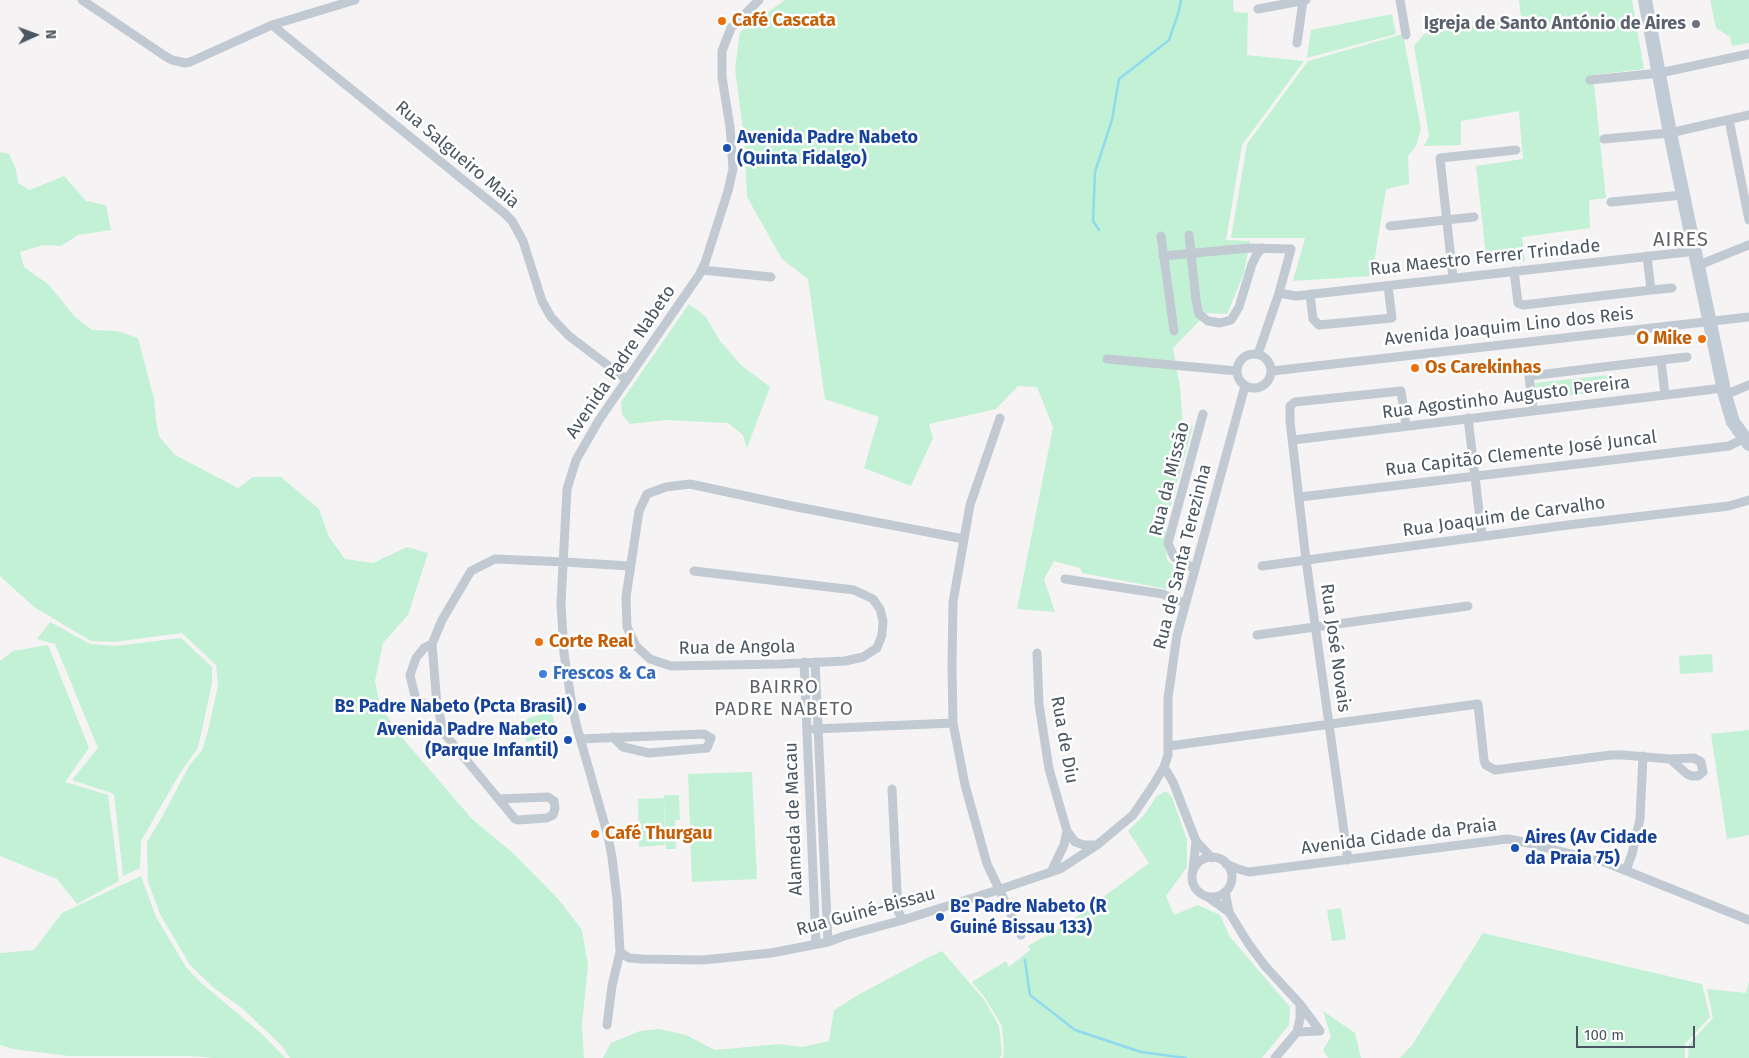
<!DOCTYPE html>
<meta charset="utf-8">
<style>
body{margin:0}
#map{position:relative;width:1749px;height:1058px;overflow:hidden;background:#f5f3f3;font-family:"Fira Sans",sans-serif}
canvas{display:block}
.north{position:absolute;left:10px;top:10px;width:50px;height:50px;-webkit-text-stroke:4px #fff;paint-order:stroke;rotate:88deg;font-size:14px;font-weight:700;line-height:20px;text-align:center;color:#4a5661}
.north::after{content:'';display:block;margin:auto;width:18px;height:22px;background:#4a5661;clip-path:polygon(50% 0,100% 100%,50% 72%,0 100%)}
.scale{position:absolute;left:1576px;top:1026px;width:119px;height:22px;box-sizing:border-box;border:2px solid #4a5661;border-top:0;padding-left:6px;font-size:15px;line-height:18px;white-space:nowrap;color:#4a5661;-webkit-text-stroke:4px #fff;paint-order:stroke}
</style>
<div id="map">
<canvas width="1749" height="1058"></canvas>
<div class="north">N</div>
<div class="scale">100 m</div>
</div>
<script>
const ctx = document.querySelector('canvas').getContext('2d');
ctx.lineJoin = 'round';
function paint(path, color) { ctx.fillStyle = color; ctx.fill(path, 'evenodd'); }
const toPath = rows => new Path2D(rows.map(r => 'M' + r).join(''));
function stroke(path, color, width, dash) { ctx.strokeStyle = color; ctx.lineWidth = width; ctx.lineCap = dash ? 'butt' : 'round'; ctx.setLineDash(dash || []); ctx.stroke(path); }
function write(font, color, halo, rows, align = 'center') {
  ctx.font = font + ' "Fira Sans",sans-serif'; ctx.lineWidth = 5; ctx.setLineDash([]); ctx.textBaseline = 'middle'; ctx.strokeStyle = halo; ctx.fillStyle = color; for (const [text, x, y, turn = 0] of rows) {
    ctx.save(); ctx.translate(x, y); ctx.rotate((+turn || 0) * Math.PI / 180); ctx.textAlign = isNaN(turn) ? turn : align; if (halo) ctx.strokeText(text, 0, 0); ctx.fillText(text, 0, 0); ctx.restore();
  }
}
paint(toPath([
 [785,0,1233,0,1234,12,1248,13,1247,55,1304,61,1242,145,1226,240,1250,241,1244,273,1227,314,1207,313,1173,348,1180,387,1183,425,1193,426,1165,527,1167,560,1185,576,1178,591,1082,573,1080,568,1054,561,1044,579,1055,612,1017,609,1053,427,1037,387,1018,386,996,409,929,424,933,438,911,486,864,468,879,417,825,399,808,279,782,259,747,197,744,137,735,69,740,32],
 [1519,0,1632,0,1644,69,1593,75,1606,198,1589,200,1590,228,1522,237,1525,261,1487,264,1476,166,1523,159,1519,111,1461,121,1461,145,1424,146,1429,136,1414,46,1424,34,1521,17],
 [1710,0,1749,0,1749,43,1732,46,1730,37,1716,28],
 [1392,14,1396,34,1307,58,1311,30],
 [1403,34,1421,129,1416,146,1408,156,1409,184,1386,189,1372,276,1293,281,1305,238,1231,238,1247,144,1308,61],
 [0,152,9,154,16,169,18,183,30,190,64,176,86,201,106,205,111,230,78,235,61,246,43,245,20,252,24,267,49,285,75,317,92,330,117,331,138,338,154,399,156,420,159,436,175,455,238,488,253,477,281,477,319,509,329,537,345,559,373,563,407,547,428,553,408,615,383,643,375,681,380,706,404,740,472,819,513,853,559,900,582,930,588,965,582,1024,584,1058,290,1058,282,1046,242,1008,214,988,190,965,160,914,148,882,147,842,162,817,189,766,202,750,208,731,218,685,216,665,182,633,114,642,91,641,34,607,0,576],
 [689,304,706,317,720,341,741,365,770,387,747,448,743,435,728,423,666,420,630,424,622,414,621,402],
 [1609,375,1611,391,1537,399,1535,383],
 [50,622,90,644,115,646,181,638,212,667,212,683,198,748,180,773,141,841,140,868,123,876,114,794,72,780,98,748,55,644,37,639],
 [48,645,89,748,65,782,108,795,119,881,77,904,57,879,0,856,0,661,13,651],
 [1712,654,1713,672,1680,674,1679,656],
 [551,711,558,732,527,742,520,721],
 [1749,730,1749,835,1727,839,1711,734],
 [752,772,757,879,692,882,688,774],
 [1166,791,1172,797,1187,840,1187,867,1166,896,1174,915,1198,905,1220,915,1230,937,1290,1007,1289,1025,1262,1058,1003,1058,1004,1052,1002,1026,985,998,972,982,1006,961,1009,967,1030,950,1028,946,1067,924,1149,863,1128,831,1144,815,1157,796],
 [664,795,679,795,680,820,675,820,676,849,666,849],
 [664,798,665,845,639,847,638,799],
 [141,876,156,917,186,967,200,982,262,1034,285,1058,215,1058,188,1056,69,1056,13,1049,0,1045,0,953,34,950,62,913],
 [1341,908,1346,939,1332,941,1327,910],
 [1483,933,1702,984,1710,1017,1685,1044,1685,1058,1400,1058,1412,1045],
 [942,951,985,1001,999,1026,1002,1053,1000,1058,603,1058,611,1043,640,1031,659,1029,686,1035,715,1050,779,1044,802,1047,829,1041,834,1010,858,995,925,959],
 [1749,982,1749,1058,1688,1058,1689,1044,1713,1018,1707,989,1746,993],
 [1323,1011,1355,1033,1361,1058,1328,1058,1323,1050,1331,1037]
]), '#c3f1d5');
stroke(toPath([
 [1099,230,1093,221,1095,172,1112,120,1119,79,1169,40,1178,14,1181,0],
 [1025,960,1030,995,1075,1030,1141,1052,1186,1058]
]), '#90daee', 2.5);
stroke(toPath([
 [82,0,165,56,172,60,185,63,190,62,272,25,355,0],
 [1400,0,1406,35],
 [1258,9,1306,0],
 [272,25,504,213,512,221,523,241,542,301,551,317,569,336,626,379],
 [1297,43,1303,1],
 [1590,80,1660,73,1749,54],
 [1729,120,1749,220],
 [1604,139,1670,133,1749,115],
 [1611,202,1683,195],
 [1390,226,1474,217],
 [1189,235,1196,300,1199,314,1208,321,1220,323,1231,320,1239,307,1252,264,1257,254,1262,248],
 [1161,236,1174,331],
 [1163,256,1249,248,1291,249,1279,293,1258,354],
 [1699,265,1749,245],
 [702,270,771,277],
 [1514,271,1518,303,1523,305,1651,290,1647,256],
 [1453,278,1440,158,1516,150],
 [1651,290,1672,288],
 [1279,293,1296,296,1696,251],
 [1310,294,1313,319,1319,325,1392,318,1388,286],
 '1237 371a17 17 0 1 1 34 0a17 17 0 1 1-34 0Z',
 [1107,359,1237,371],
 [1661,360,1687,357],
 [1272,371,1749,317],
 [1725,395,1749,385],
 [1533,410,1529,376,1661,360,1665,395],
 [1000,418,970,505,953,602,952,667,953,723,965,785,987,864,1021,935],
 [1468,418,1482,536],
 [1293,440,1723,388],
 [1300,497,1729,446,1745,438],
 [1262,566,1568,525,1729,506,1749,500],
 [1195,569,1174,557,1168,543,1203,414],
 [694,571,854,590,873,599,880,609,883,621,882,635,877,648,863,657,845,661,780,664,671,666,650,659,636,646,627,627,626,597,639,511,647,494,666,487,690,484,792,506,964,539],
 [1065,579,1163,594,1175,600,1186,603],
 [1257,635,1468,606],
 [432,644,424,648,416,658,410,675,416,700,438,709],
 [1037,653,1039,704,1049,769,1067,831,1075,842,1084,845,1097,845],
 [804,662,816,944],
 [815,662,828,942],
 [814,729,953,723],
 [581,739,603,738,704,734,711,738,707,748,649,753,623,747,613,737],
 [1169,746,1478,704,1484,760,1486,765,1495,770,1611,755,1623,755,1670,759,1694,758,1701,762,1703,772,1698,776,1692,776,1687,774,1670,759],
 [1164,767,1173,782,1196,841,1212,858],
 [892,789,898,911,903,920],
 [499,799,548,797,554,801,555,808,553,815,547,818,518,820,515,819,444,733,437,705,432,644,442,620,471,571,495,559,564,562,630,566],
 '1192 877a20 20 0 1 1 40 0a20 20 0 1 1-40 0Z',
 [1348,860,1306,560,1290,421,1290,406,1295,402,1401,391,1406,426],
 [1226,864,1238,869,1249,872,1507,839,1515,840,1607,863,1749,920],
 [1193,869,1196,841],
 [1626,870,1632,854,1640,819,1643,756],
 [1051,872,1064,845,1067,831],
 [1225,892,1229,912,1248,943,1265,966,1300,1004,1320,1031],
 [1208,897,1229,912],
 [620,952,629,958,642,959,703,960,771,953,828,942,844,936,903,920,998,890,1060,869,1097,845,1133,815,1154,784,1164,767,1168,755,1168,698,1177,635,1245,386],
 [607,1025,612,986,620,952,617,899,612,857,608,836,576,724,571,699,564,653,561,604,567,489,576,460,599,420,699,275,705,263,728,191,733,169,730,127,722,77,722,51,731,28,759,0],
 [1297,1032,1320,1031],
 [1275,1058,1297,1032,1300,1019,1300,1005]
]), '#c1cad2', 9);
stroke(toPath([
 [1645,0,1670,133,1725,395,1733,422,1749,444]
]), '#c1cbd6', 14);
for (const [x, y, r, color] of [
 [722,21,5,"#e8710a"],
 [1696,24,5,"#6b7280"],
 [727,148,5,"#1a4fb4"],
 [1702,339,5,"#e8710a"],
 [1415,368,5,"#e8710a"],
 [539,642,5,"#e8710a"],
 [543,674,5,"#3f7fe0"],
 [582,707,5,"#1a4fb4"],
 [568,740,5,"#1a4fb4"],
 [595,834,5,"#e8710a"],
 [1515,848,5,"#1a4fb4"],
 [940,917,5,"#1a4fb4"]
]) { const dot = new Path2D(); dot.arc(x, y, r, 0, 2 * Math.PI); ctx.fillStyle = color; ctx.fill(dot); stroke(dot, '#fff', 2); }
write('bold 18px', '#c56008', '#fff', [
 ["Café Cascata",732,21],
 ["O Mike",1692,339,"right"],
 ["Os Carekinhas",1425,368],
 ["Corte Real",549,642],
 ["Café Thurgau",605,834]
], 'left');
write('bold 18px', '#5b616d', '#fff', [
 ["Igreja de Santo António de Aires",1686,24]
], 'right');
write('bold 18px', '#164399', '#fff', [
 ["Avenida Padre Nabeto",737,138],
 ["(Quinta Fidalgo)",737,159],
 ["Bº Padre Nabeto (Pcta Brasil)",572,707,"right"],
 ["Avenida Padre Nabeto",558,730,"right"],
 ["(Parque Infantil)",558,751,"right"],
 ["Aires (Av Cidade",1525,838],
 ["da Praia 75)",1525,859],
 ["Bº Padre Nabeto (R",950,907],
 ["Guiné Bissau 133)",950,928]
], 'left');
write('18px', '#4a5661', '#fff', [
 ["Rua Salgueiro Maia",457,155,40],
 ["Rua Maestro Ferrer Trindade",1485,258,-6],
 ["Avenida Joaquim Lino dos Reis",1509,327,-6],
 ["Avenida Padre Nabeto",621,362,-56],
 ["Rua Agostinho Augusto Pereira",1506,398,-7],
 ["Rua Capitão Clemente José Juncal",1521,454,-7],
 ["Rua da Missão",1170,479,-76],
 ["Rua Joaquim de Carvalho",1504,517,-8],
 ["Rua de Santa Terezinha",1183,557,-76],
 ["Rua de Angola",737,648,-1],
 ["Rua José Novais",1335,648,82],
 ["Rua de Diu",1064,740,80],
 ["Alameda de Macau",794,819,-92],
 ["Avenida Cidade da Praia",1399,837,-7],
 ["Rua Guiné-Bissau",866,912,-15]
]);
write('bold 18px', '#366cbe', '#fff', [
 ["Frescos & Ca",553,674]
], 'left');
ctx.letterSpacing = '1px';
write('19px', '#5f6368', '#fff', [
 ["BAIRRO",784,688],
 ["PADRE NABETO",784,710]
]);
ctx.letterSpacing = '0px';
ctx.letterSpacing = '1px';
write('20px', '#5f6368', '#fff', [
 ["AIRES",1681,240]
]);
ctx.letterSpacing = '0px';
</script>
